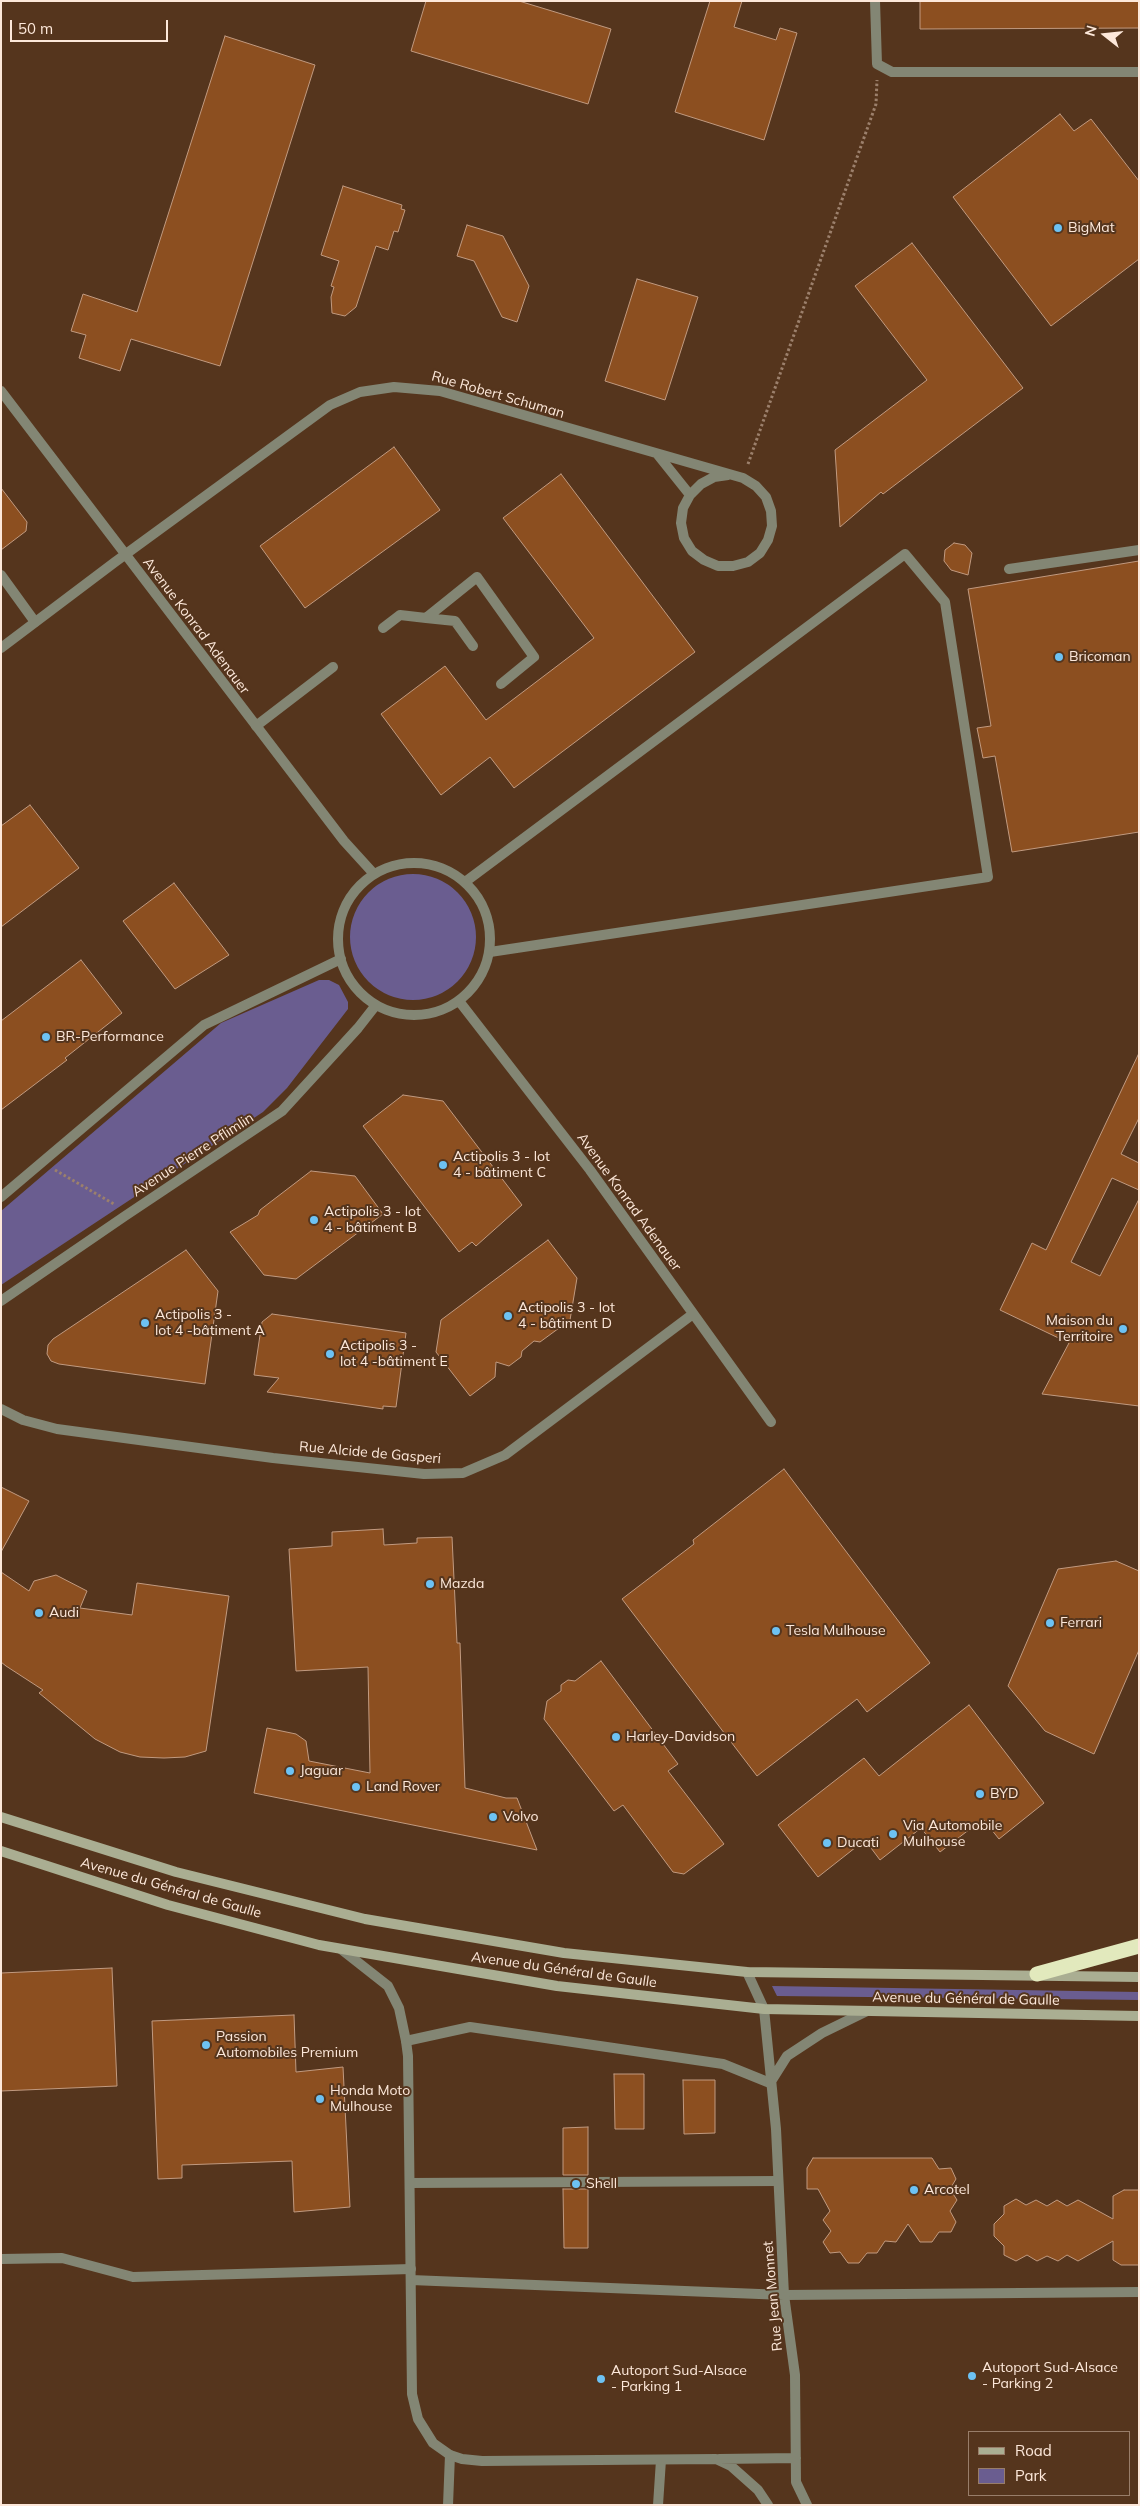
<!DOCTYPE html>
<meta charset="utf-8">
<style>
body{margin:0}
#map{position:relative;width:1140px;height:2506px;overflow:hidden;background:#55351d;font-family:Mulish,sans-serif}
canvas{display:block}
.frame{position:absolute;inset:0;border:2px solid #fde8da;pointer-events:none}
.legend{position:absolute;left:968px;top:2431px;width:162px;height:65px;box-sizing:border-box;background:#55351d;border:1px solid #987d69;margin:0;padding:6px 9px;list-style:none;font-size:15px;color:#fde8da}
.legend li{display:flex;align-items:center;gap:10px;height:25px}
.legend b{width:25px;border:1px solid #987d69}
.north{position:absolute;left:1080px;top:10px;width:50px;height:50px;-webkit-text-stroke:4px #55351d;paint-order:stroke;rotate:286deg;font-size:14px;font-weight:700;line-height:20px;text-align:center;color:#fde8da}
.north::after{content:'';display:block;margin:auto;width:18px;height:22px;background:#fde8da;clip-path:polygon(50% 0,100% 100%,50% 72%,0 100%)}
.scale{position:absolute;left:10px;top:20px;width:158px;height:22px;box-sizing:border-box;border:2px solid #fde8da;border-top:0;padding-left:6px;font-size:15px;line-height:18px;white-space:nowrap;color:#fde8da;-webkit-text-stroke:4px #55351d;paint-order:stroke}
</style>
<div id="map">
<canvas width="1140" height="2506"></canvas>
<div class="frame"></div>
<ul class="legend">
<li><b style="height:6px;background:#aaae92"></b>Road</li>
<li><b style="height:14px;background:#6a5d90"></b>Park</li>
</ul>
<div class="north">N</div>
<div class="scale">50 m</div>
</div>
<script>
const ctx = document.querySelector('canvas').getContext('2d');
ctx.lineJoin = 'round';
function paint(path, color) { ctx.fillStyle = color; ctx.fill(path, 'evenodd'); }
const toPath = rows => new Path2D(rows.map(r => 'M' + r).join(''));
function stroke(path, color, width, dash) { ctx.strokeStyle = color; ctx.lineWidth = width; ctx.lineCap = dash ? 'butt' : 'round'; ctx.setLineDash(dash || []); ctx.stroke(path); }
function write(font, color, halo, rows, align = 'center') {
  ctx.font = font + ' Mulish,sans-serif'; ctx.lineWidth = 4; ctx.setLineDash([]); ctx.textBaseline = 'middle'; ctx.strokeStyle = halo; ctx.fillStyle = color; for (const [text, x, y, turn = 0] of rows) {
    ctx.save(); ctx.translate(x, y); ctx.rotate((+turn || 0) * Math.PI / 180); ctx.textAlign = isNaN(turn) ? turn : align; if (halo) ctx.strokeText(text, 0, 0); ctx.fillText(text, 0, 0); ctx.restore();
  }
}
paint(toPath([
 '350 937a63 63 0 1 1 126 0a63 63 0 1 1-126 0Z',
 [319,980,329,980,339,985,348,1002,348,1009,287,1088,263,1112,1,1285,1,1211,221,1023],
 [772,1986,1139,1992,1139,2000,777,1996]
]), '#6a5d90');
const building = toPath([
 [426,1,519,1,611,29,588,104,411,51,426,1],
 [710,1,742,1,734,27,776,40,780,28,797,33,764,140,675,112,710,1],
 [920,1,1139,1,1139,28,920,29,920,1],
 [225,36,315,65,220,366,131,339,120,371,79,358,86,335,71,331,83,294,137,312,225,36],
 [1060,114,1074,131,1091,119,1139,181,1139,259,1051,326,953,197,1060,114],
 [343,186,402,205,401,209,405,210,398,232,394,231,388,250,376,246,356,307,345,316,332,313,331,297,334,287,331,286,339,261,321,255,343,186],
 [467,225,503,236,529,286,517,322,502,317,474,261,457,256,467,225],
 [912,243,1023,388,883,494,881,492,840,527,835,450,927,380,855,286,912,243],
 [637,279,698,297,665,400,605,381,637,279],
 [394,447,440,510,305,608,260,546,394,447],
 [561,474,695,652,514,788,490,757,441,795,381,714,445,666,486,720,594,638,503,518,561,474],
 [1,488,27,522,26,531,1,550,1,488],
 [954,543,965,545,972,553,968,575,951,570,944,561,945,550,954,543],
 [1139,561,1139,832,1012,852,995,756,983,758,977,728,991,726,968,589,1139,561],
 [30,805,79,868,1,927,1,826,30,805],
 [174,883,229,955,175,989,123,921,174,883],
 [81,960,122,1013,65,1058,67,1060,1,1110,1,1021,81,960],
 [1139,1053,1139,1118,1121,1154,1139,1163,1139,1190,1112,1178,1071,1262,1100,1276,1139,1199,1139,1406,1042,1394,1069,1343,1000,1310,1032,1243,1046,1250,1139,1053],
 [403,1095,443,1101,522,1205,476,1246,472,1242,459,1252,363,1126,403,1095],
 [311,1171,355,1176,383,1214,296,1279,264,1275,230,1232,258,1215,260,1210,311,1171],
 [548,1240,577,1278,570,1320,540,1342,534,1341,522,1351,521,1357,509,1366,496,1362,495,1377,470,1396,436,1352,441,1320,548,1240],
 [186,1250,218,1291,205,1384,59,1364,51,1361,47,1354,48,1345,53,1339,186,1250],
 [272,1314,406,1333,396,1407,383,1406,383,1409,267,1392,279,1378,254,1375,262,1322,272,1314],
 [784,1469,930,1663,867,1712,857,1699,757,1776,622,1599,694,1544,693,1540,784,1469],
 [1,1487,29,1501,1,1552,1,1487],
 [383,1529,384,1545,417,1543,417,1538,452,1537,457,1643,460,1643,465,1788,506,1798,517,1798,537,1850,254,1793,267,1728,296,1734,306,1741,309,1761,370,1773,368,1667,296,1671,289,1549,332,1546,332,1532,383,1529],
 [1116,1561,1139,1571,1139,1650,1094,1754,1045,1731,1008,1686,1058,1569,1116,1561],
 [1,1572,29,1591,34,1581,56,1575,87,1591,80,1608,132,1615,137,1583,229,1596,206,1751,185,1757,164,1758,140,1757,120,1752,95,1739,39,1693,43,1690,6,1666,1,1662,1,1572],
 [601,1661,678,1764,668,1771,724,1844,684,1874,673,1872,623,1805,614,1811,544,1719,547,1701,561,1691,561,1685,568,1680,575,1681,601,1661],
 [969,1705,1044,1803,999,1839,983,1819,940,1852,921,1828,880,1860,865,1840,818,1877,778,1825,864,1758,879,1776,969,1705],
 [112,1968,117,2086,1,2091,1,1973,112,1968],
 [294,2015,296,2072,343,2067,350,2207,294,2212,292,2161,182,2165,182,2178,158,2179,152,2021,294,2015],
 [614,2074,644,2074,644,2129,615,2129,614,2074],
 [683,2080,715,2080,715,2133,684,2134,683,2080],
 [588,2127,588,2175,563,2175,563,2128,588,2127],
 [813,2158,932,2158,939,2169,951,2168,956,2179,950,2189,957,2200,950,2211,956,2222,951,2232,939,2232,932,2242,920,2242,908,2224,896,2242,885,2241,877,2253,867,2253,859,2263,848,2263,840,2252,830,2253,823,2242,831,2231,823,2220,830,2211,818,2189,807,2189,807,2168,813,2158],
 [563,2189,588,2189,588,2248,564,2248,563,2189],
 [1124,2190,1139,2190,1139,2265,1121,2265,1113,2260,1113,2241,1078,2261,1067,2255,1058,2261,1047,2256,1037,2261,1027,2255,1016,2261,1004,2255,1004,2246,994,2236,994,2224,1004,2214,1004,2206,1016,2199,1026,2205,1036,2200,1047,2206,1057,2200,1067,2206,1078,2200,1113,2219,1113,2196,1124,2190]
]);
paint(building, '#8c4f20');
stroke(building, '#c19a80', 1);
stroke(toPath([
 [748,464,876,104,877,80],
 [55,1170,114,1204]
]), '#9c806c', 3, [2.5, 2.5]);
stroke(toPath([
 [875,1,877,64,892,72,1139,72],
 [1009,569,1139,550],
 [1,575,35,622],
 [383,628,400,615,426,618],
 [473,646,455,621,426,618,477,577,534,657,501,684],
 [256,726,333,667],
 [465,882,905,554,945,602,988,877,490,952],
 [406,2041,470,2027,723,2064,770,2083],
 [410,2183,778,2181],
 [1,2259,62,2258,133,2277,411,2269],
 [784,2295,1139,2292],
 [448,2505,450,2455],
 [658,2505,661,2460]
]), '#838674', 10);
stroke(toPath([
 [1,391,344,841,374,874],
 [658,455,690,495],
 [1,648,115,562,330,405,360,392,394,387,440,391,743,478,756,486,766,497,771,511,772,526,768,540,760,553,748,562,733,566,718,566,704,560,692,551,684,538,681,523,683,508,690,495,701,484,714,477,728,475],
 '338 939a76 76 0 1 1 152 0a76 76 0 1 1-152 0Z',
 [459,1001,590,1170,771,1422],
 [1,1197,204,1025,341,959],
 [1,1301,125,1216,282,1111,358,1028,376,1005],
 [1,1409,23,1420,57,1429,273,1458,424,1474,463,1473,505,1455,693,1314],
 [341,1949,388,1986,399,2008,406,2041,408,2056,412,2394,418,2419,433,2443,450,2455,462,2459,482,2461,716,2459,731,2466,758,2490,768,2505],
 [747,1972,764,2009,776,2129,784,2295,795,2375,796,2482,807,2505],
 [770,2083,787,2056,822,2033,867,2011],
 [411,2280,784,2295],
 [719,2459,796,2458]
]), '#838674', 10);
stroke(toPath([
 [1,1817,176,1872,365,1919,564,1953,747,1972,1139,1977],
 [1,1851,168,1905,319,1945,557,1986,764,2009,1139,2016]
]), '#aaae92', 10);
stroke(toPath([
 [1037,1974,1139,1946]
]), '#e2e9bd', 15);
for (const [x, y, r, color] of [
 [1058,228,5,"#6dc2f3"],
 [1059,657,5,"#6dc2f3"],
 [46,1037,5,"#6dc2f3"],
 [443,1165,5,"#6dc2f3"],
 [314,1220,5,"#6dc2f3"],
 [508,1316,5,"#6dc2f3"],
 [145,1323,5,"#6dc2f3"],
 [1123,1329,5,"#6dc2f3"],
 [330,1354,5,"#6dc2f3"],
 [430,1584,5,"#6dc2f3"],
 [39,1613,5,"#6dc2f3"],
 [1050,1623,5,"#6dc2f3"],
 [776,1631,5,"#6dc2f3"],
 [616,1737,5,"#6dc2f3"],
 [290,1771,5,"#6dc2f3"],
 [356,1787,5,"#6dc2f3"],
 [980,1794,5,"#6dc2f3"],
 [493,1817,5,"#6dc2f3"],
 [893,1834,5,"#6dc2f3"],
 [827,1843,5,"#6dc2f3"],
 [206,2045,5,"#6dc2f3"],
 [320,2099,5,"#6dc2f3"],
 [576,2184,5,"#6dc2f3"],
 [914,2190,5,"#6dc2f3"],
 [972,2376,5,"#6dc2f3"],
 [601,2379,5,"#6dc2f3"]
]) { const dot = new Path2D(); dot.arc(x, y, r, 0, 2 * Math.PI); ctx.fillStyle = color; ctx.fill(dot); stroke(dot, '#55351d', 2); }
write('14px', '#fde8da', '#55351d', [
 ["BigMat",1068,228],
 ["Bricoman",1069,657],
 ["BR-Performance",56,1037],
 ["Actipolis 3 - lot",453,1157],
 ["4 - bâtiment C",453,1173],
 ["Actipolis 3 - lot",324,1212],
 ["4 - bâtiment B",324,1228],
 ["Actipolis 3 - lot",518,1308],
 ["4 - bâtiment D",518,1324],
 ["Actipolis 3 -",155,1315],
 ["lot 4 -bâtiment A",155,1331],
 ["Maison du",1113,1321,"right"],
 ["Territoire",1113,1337,"right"],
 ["Actipolis 3 -",340,1346],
 ["lot 4 -bâtiment E",340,1362],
 ["Mazda",440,1584],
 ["Audi",49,1613],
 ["Ferrari",1060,1623],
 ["Tesla Mulhouse",786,1631],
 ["Harley-Davidson",626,1737],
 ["Jaguar",300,1771],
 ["Land Rover",366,1787],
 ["BYD",990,1794],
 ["Volvo",503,1817],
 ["Via Automobile",903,1826],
 ["Mulhouse",903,1842],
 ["Ducati",837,1843],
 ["Passion",216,2037],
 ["Automobiles Premium",216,2053],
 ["Honda Moto",330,2091],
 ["Mulhouse",330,2107],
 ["Shell",586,2184],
 ["Arcotel",924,2190],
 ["Autoport Sud-Alsace",982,2368],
 ["- Parking 2",982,2384],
 ["Autoport Sud-Alsace",611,2371],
 ["- Parking 1",611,2387]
], 'left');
write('14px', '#fde8da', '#55351d', [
 ["Rue Robert Schuman",498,395,16],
 ["Avenue Konrad Adenauer",196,626,53],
 ["Avenue Pierre Pflimlin",193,1155,-33],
 ["Avenue Konrad Adenauer",629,1202,54],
 ["Rue Alcide de Gasperi",370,1453,5],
 ["Avenue du Général de Gaulle",171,1888,16],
 ["Avenue du Général de Gaulle",564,1970,8],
 ["Avenue du Général de Gaulle",966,1999,1],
 ["Rue Jean Monnet",773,2296,-95]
]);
</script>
